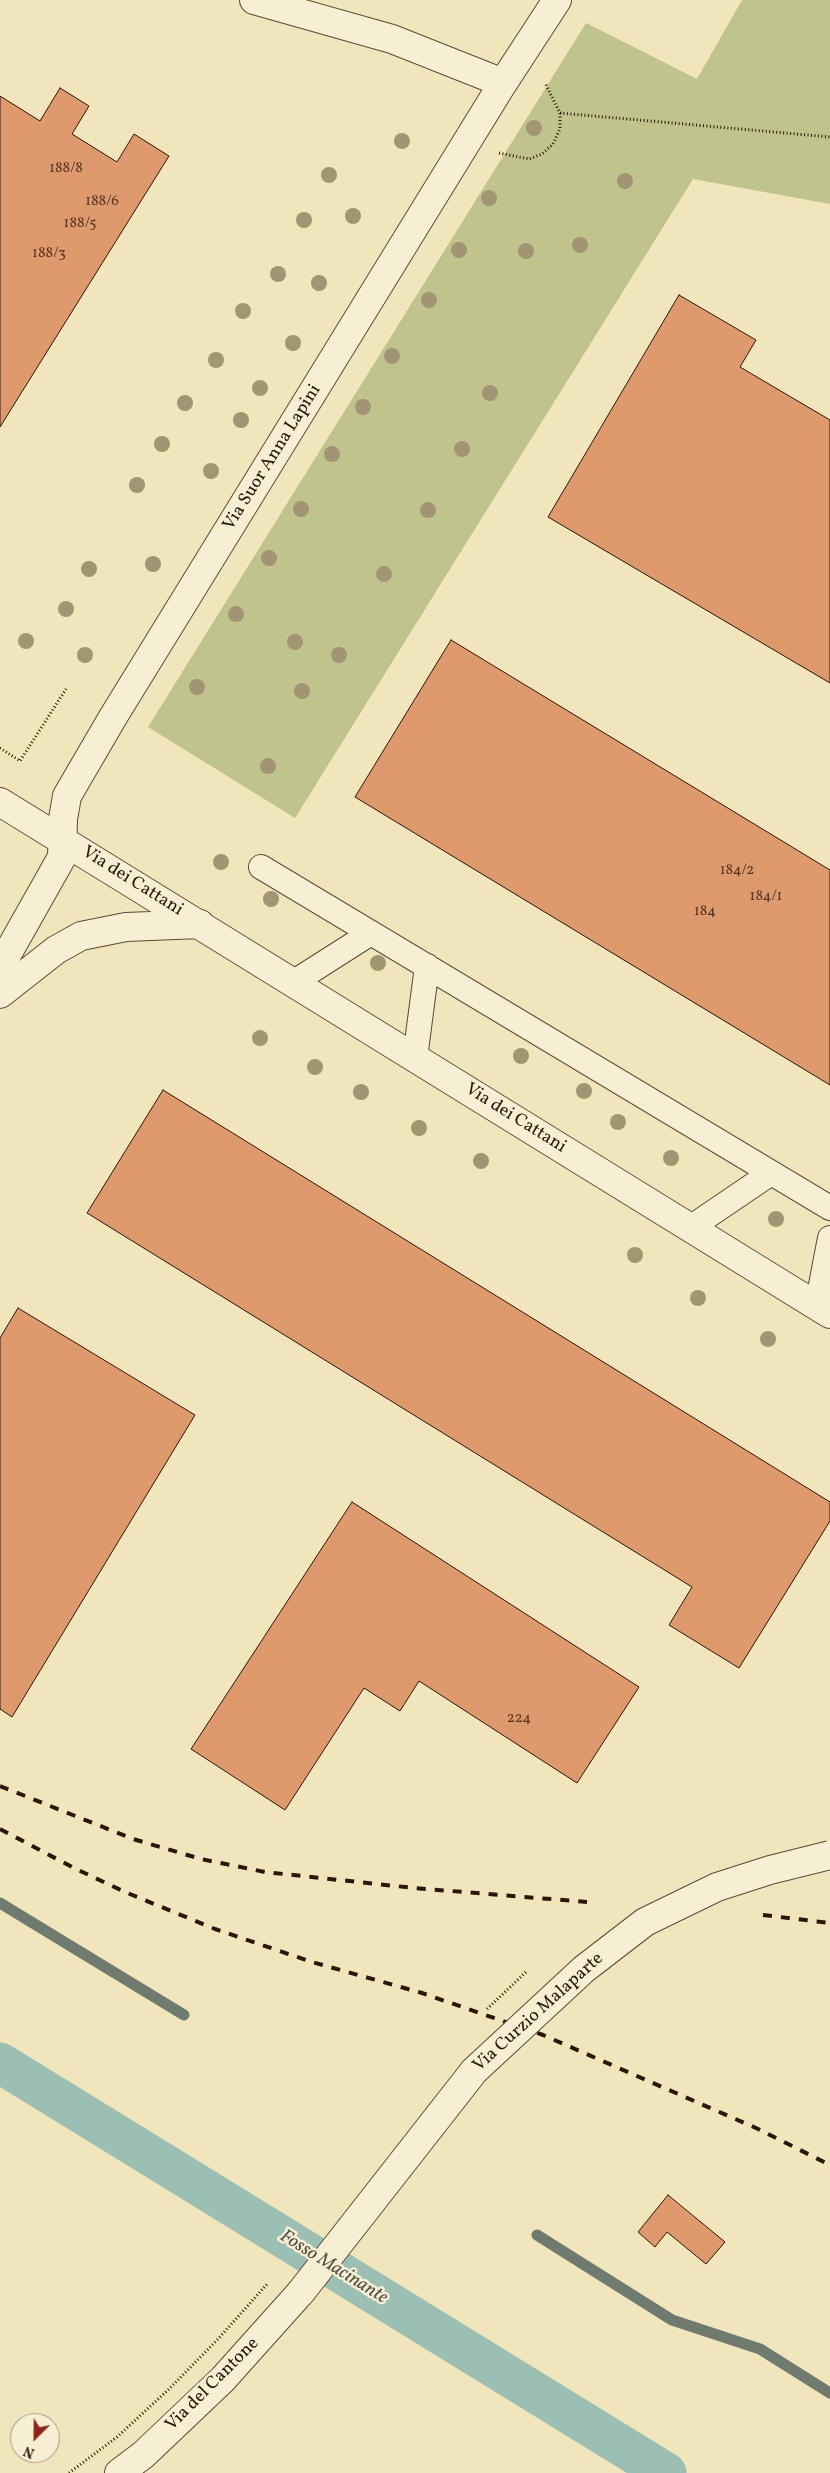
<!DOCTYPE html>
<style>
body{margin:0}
#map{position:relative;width:830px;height:2473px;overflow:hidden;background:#f1e6bb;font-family:Vollkorn,serif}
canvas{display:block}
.north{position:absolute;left:10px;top:2413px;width:50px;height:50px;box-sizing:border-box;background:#f6efd3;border:1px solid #a59883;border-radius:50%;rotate:203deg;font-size:14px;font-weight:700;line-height:20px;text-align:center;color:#2c160a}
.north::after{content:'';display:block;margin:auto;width:18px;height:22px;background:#8f2418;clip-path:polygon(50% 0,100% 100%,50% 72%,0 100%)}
</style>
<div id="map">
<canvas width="830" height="2473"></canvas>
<div class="north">N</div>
</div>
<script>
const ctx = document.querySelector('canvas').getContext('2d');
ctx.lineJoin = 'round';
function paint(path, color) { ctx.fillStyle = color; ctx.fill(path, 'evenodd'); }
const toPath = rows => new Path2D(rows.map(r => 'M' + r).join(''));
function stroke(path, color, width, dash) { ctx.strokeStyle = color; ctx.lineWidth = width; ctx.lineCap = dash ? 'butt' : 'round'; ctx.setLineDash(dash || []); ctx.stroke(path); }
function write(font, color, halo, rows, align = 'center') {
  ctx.font = font + ' Vollkorn,serif'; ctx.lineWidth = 5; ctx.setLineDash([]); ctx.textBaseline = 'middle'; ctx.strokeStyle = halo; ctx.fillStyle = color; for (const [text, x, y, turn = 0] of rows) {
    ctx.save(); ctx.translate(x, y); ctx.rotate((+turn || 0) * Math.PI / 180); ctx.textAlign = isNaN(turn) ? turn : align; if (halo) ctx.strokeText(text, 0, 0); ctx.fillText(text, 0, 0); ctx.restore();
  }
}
paint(toPath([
 [742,0,830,0,830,204,693,179,295,818,148,727,586,23,697,79]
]), '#c0c38c');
stroke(toPath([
 [0,1903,184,2015],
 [537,2235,672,2320,760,2349,830,2393]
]), '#6f7b6f', 11);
stroke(toPath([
 [0,2063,666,2473]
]), '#9bbfb3', 41);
const building = toPath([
 [60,88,89,106,72,134,117,162,134,134,169,156,0,427,0,96,40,121,60,88],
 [679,295,756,340,740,367,830,420,830,683,548,517,679,295],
 [451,640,830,870,830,1085,355,797,451,640],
 [163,1090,830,1502,830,1521,739,1668,669,1625,692,1587,87,1213,163,1090],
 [18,1308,195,1415,12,1717,0,1709,0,1338,18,1308],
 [352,1502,639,1687,577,1783,419,1681,400,1711,364,1688,285,1810,191,1749,352,1502],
 [668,2195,725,2242,706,2264,667,2232,655,2247,638,2232,668,2195]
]);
paint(building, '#de996d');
stroke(building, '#2c160a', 1);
const service = toPath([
 [261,867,830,1208],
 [294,982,371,933],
 [415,1058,427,966],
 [690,1228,771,1173],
 [817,1306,830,1238]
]);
const minor = toPath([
 [254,0,392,39,503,83],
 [0,802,830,1314],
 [0,967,62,857,63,819,67,796,113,717,503,83,557,0],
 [0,994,56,950,81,936,126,927,200,924]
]);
const tertiary = toPath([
 [119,2473,143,2455,223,2379,301,2292]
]);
stroke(service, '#5d4a36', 26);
stroke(minor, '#5d4a36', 30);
stroke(tertiary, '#5d4a36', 30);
stroke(toPath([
 [560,113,830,137],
 [499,153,529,159,542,154,553,144,560,129,560,113,545,83],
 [0,748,20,761,66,689]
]), '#2c160a', 3, [1, 2.5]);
stroke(service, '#f6efd3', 24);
stroke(minor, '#f6efd3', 28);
stroke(tertiary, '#f6efd3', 28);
stroke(toPath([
 [0,1786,133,1839,201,1859,265,1872,414,1888,587,1902],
 [0,1829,74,1868,125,1892,215,1929,312,1962,422,1993,543,2035,756,2128,830,2165],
 [763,1915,830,1923]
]), '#2c160a', 4, [9, 9]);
const tertiaryBridge = toPath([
 [301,2292,474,2071,584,1969,645,1922,717,1887,770,1870,830,1855]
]);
stroke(tertiaryBridge, '#5d4a36', 30, []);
stroke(toPath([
 [487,2009,526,1972],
 [69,2473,117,2437,168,2390,219,2338,268,2283]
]), '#2c160a', 3, [1, 2.5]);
stroke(tertiaryBridge, '#f6efd3', 28);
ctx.fillStyle = '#a19573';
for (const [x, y] of [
 [534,128],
 [402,141],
 [329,175],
 [625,181],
 [489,198],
 [353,216],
 [304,220],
 [580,245],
 [459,250],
 [526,251],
 [278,274],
 [319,283],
 [429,300],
 [243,311],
 [293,343],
 [392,356],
 [216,360],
 [260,388],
 [490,393],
 [185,403],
 [363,407],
 [241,420],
 [162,444],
 [462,449],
 [332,454],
 [211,471],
 [137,485],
 [301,509],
 [428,510],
 [269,558],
 [153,564],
 [89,569],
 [384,574],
 [66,609],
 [236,614],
 [26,641],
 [295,642],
 [85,655],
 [339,655],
 [197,687],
 [302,691],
 [268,766],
 [221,862],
 [271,899],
 [378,963],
 [260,1038],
 [521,1056],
 [315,1067],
 [584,1091],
 [361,1092],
 [618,1122],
 [419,1128],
 [671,1158],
 [481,1161],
 [776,1219],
 [635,1255],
 [698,1298],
 [768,1339]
]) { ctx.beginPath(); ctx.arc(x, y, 8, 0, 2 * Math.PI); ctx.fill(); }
write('15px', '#583723', null, [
 ["188/8",66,169],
 ["188/6",102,202],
 ["188/5",80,224],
 ["188/3",49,254],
 ["184/2",737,871],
 ["184/1",766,897],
 ["184",705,912],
 ["224",519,1719]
]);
write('18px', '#2c160a', '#f6efd3', [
 ["Via Suor Anna Lapini",273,458,-58],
 ["Via dei Cattani",132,882,32],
 ["Via dei Cattani",515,1119,32],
 ["Via Curzio Malaparte",539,2013,-42],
 ["Via del Cantone",213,2385,-45]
]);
write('italic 19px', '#535145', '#f6efd3', [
 ["Fosso Macinante",333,2268,32]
]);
</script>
